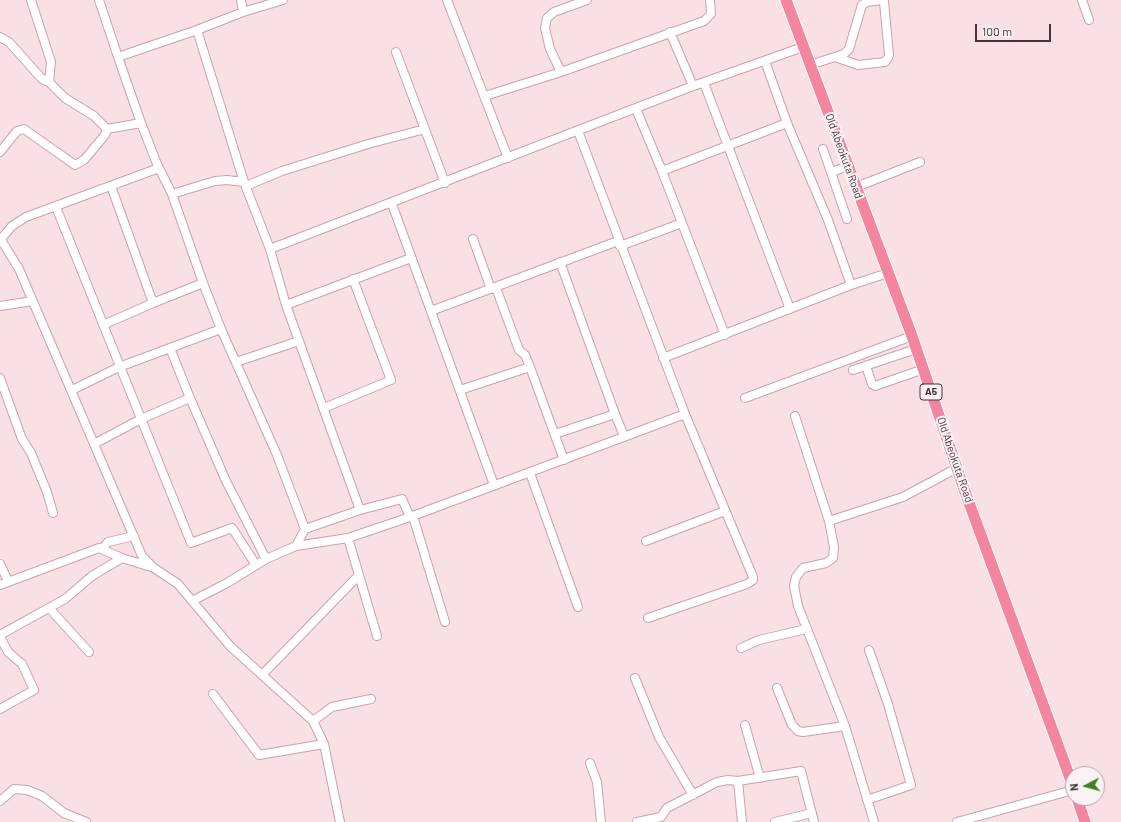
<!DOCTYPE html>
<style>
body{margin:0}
#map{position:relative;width:1121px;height:822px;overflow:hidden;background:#f9e0e4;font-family:Barlow,sans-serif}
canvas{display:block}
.north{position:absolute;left:1065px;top:766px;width:40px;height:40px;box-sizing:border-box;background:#fbf2f3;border:1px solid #b2a6a8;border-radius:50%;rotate:264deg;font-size:11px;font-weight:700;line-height:16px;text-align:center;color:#453438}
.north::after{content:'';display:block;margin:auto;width:14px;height:18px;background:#3f8224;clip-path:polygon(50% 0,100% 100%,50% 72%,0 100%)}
.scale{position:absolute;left:975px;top:24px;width:76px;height:18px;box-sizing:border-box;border:2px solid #453438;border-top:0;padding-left:5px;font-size:12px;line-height:14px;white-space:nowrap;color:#453438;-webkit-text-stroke:3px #fbf2f3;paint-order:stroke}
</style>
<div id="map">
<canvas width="1121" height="822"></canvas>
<div class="north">N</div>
<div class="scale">100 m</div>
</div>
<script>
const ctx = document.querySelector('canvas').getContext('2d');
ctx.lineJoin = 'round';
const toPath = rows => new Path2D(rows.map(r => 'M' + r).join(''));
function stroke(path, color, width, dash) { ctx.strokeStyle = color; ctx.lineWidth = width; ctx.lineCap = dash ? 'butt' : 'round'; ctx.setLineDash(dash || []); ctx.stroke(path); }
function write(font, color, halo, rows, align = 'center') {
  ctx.font = font + ' Barlow,sans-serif'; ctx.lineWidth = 4; ctx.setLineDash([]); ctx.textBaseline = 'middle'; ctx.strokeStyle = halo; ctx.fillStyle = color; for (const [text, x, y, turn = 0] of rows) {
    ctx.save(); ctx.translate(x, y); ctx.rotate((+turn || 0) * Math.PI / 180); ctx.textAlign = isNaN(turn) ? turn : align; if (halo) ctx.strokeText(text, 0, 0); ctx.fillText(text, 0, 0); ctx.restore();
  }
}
const minor = toPath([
 [31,0,51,62,49,82,65,98,94,116,107,129],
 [99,0,118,57],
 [241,0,243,12],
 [283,0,243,12,197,30,118,57,141,123,157,164,172,194,203,283,221,329,277,455,305,529],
 [447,0,508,158],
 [1082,0,1089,20],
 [197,30,244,182,270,249,286,305,299,341,236,362],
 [670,32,693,86],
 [0,37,9,42,42,79,49,82],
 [396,52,445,183],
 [810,65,844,54,849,49,862,5,867,2,881,0,884,2,889,55,888,58,885,62,858,65,835,57],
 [561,72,550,49,545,28,547,18,554,12,587,0],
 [704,83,790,309],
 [485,96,561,72,704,21,711,14,710,0],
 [636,109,662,171,725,335],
 [107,129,141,123],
 [578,131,685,414,753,577,753,580,747,584,648,618],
 [823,149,847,219],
 [0,152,17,131,24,129,75,165,84,160,105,135,107,129],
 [662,171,787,123],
 [832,172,848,166],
 [246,186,282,171,368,144,425,129],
 [856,187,920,162],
 [172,194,215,181,227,180,244,182],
 [392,204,494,485],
 [56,207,191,543,232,528,256,565],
 [0,238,19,269,142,556,154,568,178,584,230,646,313,721,324,744,340,822],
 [1,239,12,226,26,217,159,168],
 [473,239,491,289],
 [620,246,682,223],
 [270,249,693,86,803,47],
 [560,262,615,414,624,436],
 [851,285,888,273],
 [496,288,519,350,525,355,530,367,564,460],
 [153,303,203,283],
 [286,305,411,258],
 [0,306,33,301],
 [431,311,618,241],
 [103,325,153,303,111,186],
 [299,341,360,510],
 [170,348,221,329],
 [663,358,851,285,828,220,787,123,765,61],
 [866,366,872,384,875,386,924,369],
 [853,370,916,349],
 [0,378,22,439,31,453,47,492,53,513],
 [72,390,119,367,170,348,190,398],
 [460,390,530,367],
 [745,398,912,336],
 [324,408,391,380,353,279],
 [795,416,829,521,903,497,957,468],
 [555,434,615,414],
 [94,444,141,419,190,398,226,481,266,559],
 [530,473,578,607],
 [413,516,445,622],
 [829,521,834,547,833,558,826,563,803,568,796,577,794,586,798,606,845,726,874,822],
 [348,538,377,636],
 [646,541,725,511],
 [296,546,305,529,360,510,402,499,410,517],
 [102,549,108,542,134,536],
 [0,564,8,581],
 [0,585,99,548,122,558],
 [192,601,227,583,266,559,296,546,348,538,410,517,685,414],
 [50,609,89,652],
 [0,635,65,599,92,576,122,558,151,567],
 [0,637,8,652,22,664,34,690,0,709],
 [741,648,759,640,806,629],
 [262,675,359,575],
 [635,678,659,737,693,795],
 [777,688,792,725,798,731,803,732,845,726],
 [213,694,259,755,324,744],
 [313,721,332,707,371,699],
 [745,725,760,778],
 [590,763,597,782,601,822],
 [738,781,742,822],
 [867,800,911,785,888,704,869,650],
 [0,801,14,789,27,790,42,796,64,813,86,822],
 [637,822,661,817,667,808,717,782,728,780,738,781,801,771,814,822],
 [775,822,812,813],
 [957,822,1073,790]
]);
const highway = toPath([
 [786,0,912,336,964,489,1073,786],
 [1077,798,1085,822]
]);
stroke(minor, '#caa2aa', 10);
stroke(highway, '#fff', 13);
stroke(minor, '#fff', 8);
stroke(highway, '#f385a1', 11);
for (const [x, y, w] of [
 [931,392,22]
]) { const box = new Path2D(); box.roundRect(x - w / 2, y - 8, w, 16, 3); ctx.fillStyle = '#fbf2f3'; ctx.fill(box); stroke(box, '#453438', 1); }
write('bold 10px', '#453438', null, [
 ["A5",931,392]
]);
write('11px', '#453438', '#fbf2f3', [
 ["Old Abeokuta Road",844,156,70],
 ["Old Abeokuta Road",955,460,71]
]);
</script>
